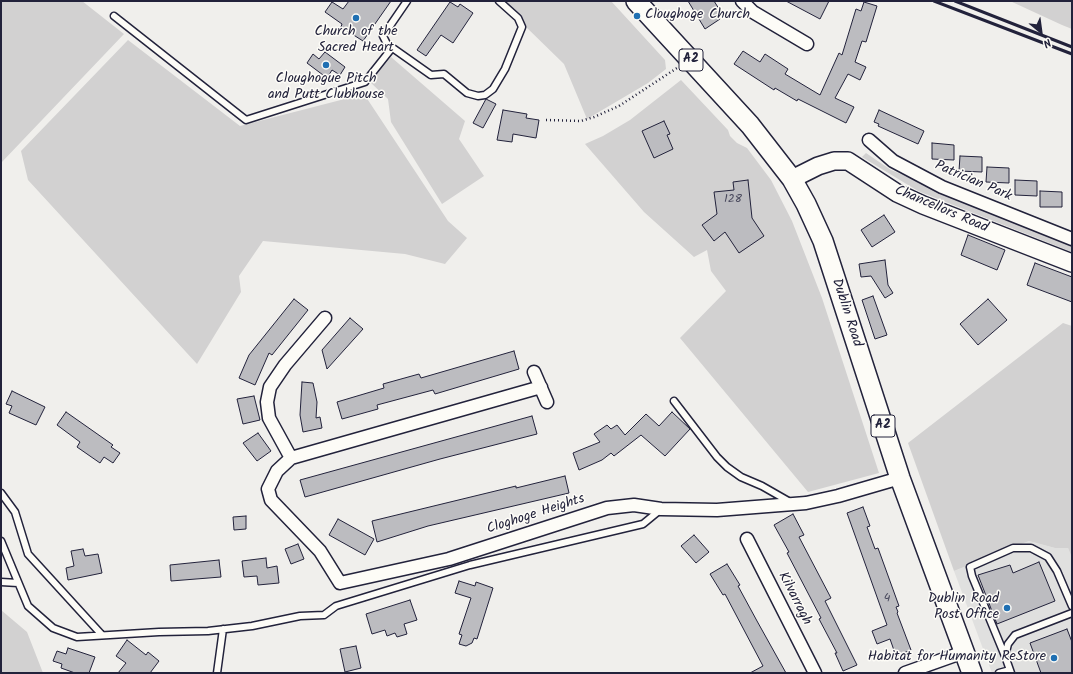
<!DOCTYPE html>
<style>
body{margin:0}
#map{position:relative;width:1073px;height:674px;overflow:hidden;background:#f0efec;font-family:Kalam,sans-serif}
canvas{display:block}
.frame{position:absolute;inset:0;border:2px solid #22223b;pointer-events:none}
.north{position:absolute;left:1021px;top:12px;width:40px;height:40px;-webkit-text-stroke:3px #fdfcf7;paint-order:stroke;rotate:151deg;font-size:11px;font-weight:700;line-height:16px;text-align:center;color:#22223b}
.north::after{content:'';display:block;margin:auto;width:14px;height:18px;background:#22223b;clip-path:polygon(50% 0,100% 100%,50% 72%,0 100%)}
</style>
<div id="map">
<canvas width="1073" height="674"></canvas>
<div class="frame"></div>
<div class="north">N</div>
</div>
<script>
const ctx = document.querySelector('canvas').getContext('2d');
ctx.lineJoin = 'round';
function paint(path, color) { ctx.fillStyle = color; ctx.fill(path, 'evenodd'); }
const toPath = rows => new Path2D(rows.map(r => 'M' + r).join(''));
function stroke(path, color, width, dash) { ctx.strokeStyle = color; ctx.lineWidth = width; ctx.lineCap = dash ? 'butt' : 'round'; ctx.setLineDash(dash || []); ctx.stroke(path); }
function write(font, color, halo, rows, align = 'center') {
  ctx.font = font + ' Kalam,sans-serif'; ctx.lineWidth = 3; ctx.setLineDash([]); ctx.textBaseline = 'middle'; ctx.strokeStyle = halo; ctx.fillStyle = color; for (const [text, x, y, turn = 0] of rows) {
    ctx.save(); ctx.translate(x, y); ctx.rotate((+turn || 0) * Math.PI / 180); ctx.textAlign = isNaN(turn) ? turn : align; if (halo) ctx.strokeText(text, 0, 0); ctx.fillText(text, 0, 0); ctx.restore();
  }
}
paint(toPath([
 [1029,541,1055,548,1068,548,1072,558,1072,673,992,673,954,571]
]), '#e0e0df');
paint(toPath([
 [1,1,82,1,124,34,1,163],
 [496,1,611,1,665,60,666,69,648,83,587,119,564,64,524,25],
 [1010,1,1072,1,1072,29,1062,25],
 [128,40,240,126,364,94,448,221,467,238,445,264,405,254,263,241,239,276,241,292,197,364,28,180,21,151],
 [391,57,465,121,459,139,484,176,442,204,391,122,388,99,370,82],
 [681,80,728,130,730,136,737,143,747,148,771,180,792,221,822,298,879,473,808,492,680,338,726,291,711,271,707,250,694,257,644,212,585,144,603,136,630,120],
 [866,153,891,170,1072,244,1072,252,918,191,862,157],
 [1063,323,1072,326,1072,558,1068,548,1055,548,1029,541,954,571,908,443],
 [1,610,27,632,43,673,1,673]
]), '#d2d1d1');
const building = toPath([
 [349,1,391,1,363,41,341,27,342,24,325,12,332,2,343,9,349,1],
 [688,1,714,1,721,12,717,15,720,19,705,29,688,1],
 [786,1,829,1,820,19,786,1],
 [450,2,458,7,460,4,473,13,453,43,441,35,426,56,417,50,450,2],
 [864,2,877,6,866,42,862,41,855,62,866,67,860,80,848,74,835,98,854,107,846,123,798,99,797,101,775,88,774,90,734,64,743,51,760,62,765,54,788,69,785,74,820,95,839,53,842,55,856,9,861,11,864,2],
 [325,52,345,67,340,75,332,70,327,78,307,63,313,54,319,59,325,52],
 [486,99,496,104,483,128,473,123,486,99],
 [503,110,527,114,526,118,539,120,536,138,513,134,512,142,497,140,503,110],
 [879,110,924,131,918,144,878,126,879,124,874,122,879,110],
 [664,121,670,134,667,135,673,149,654,158,642,131,664,121],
 [932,143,954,145,954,160,932,159,932,143],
 [960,156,982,157,982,172,959,171,960,156],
 [987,167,1009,168,1009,183,986,182,987,167],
 [748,180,752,218,764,236,739,253,725,232,714,241,702,225,717,214,714,192,734,190,733,182,748,180],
 [1015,180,1037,181,1037,196,1015,195,1015,180],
 [1040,191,1062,192,1062,207,1040,207,1040,191],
 [884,215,895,232,872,247,861,230,884,215],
 [968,235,1005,250,997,270,961,255,968,235],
 [885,260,888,285,893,293,885,298,871,276,861,277,859,264,885,260],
 [1035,263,1072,277,1072,302,1027,285,1035,263],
 [873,296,887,335,875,339,862,300,873,296],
 [294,299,308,310,272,355,269,353,255,385,239,378,249,355,294,299],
 [988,299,1007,320,978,345,960,324,988,299],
 [350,318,363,329,327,369,322,350,350,318],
 [514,351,519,369,435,394,433,390,377,405,378,409,342,419,337,402,384,388,383,384,419,374,421,378,514,351],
 [302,382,313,383,317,402,316,418,320,417,322,428,303,432,300,415,302,382],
 [12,391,45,407,36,425,9,413,12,406,6,404,12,391],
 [254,396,260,420,243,424,237,399,254,396],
 [66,412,113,445,111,447,120,453,113,463,104,457,100,463,77,447,80,442,57,425,66,412],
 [672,412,690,429,665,456,641,435,614,456,611,453,602,460,579,470,573,453,600,442,594,434,607,425,611,429,617,425,625,435,646,414,659,426,672,412],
 [532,416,537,434,440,459,305,497,300,480,532,416],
 [258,433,271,451,257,461,243,443,258,433],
 [565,476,569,493,428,526,377,542,372,521,516,486,516,488,565,476],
 [863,507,870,526,867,527,875,549,878,548,899,606,896,607,898,612,897,613,911,650,896,656,890,639,877,644,872,631,887,625,847,513,863,507],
 [793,514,804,535,799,537,831,598,825,601,857,665,843,671,835,653,837,653,819,619,821,618,787,553,789,552,774,525,793,514],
 [246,516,246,529,234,530,233,517,246,516],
 [338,519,374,539,365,555,329,535,338,519],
 [694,535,709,552,696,563,681,546,694,535],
 [298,544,304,559,291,564,285,549,298,544],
 [83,549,85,556,98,554,102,573,68,580,66,568,74,566,71,551,83,549],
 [266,558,267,568,277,566,279,583,258,585,257,576,244,577,242,561,266,558],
 [219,560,221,577,171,581,170,565,219,560],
 [1039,562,1055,601,997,624,978,575,1010,565,1013,573,1039,562],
 [727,564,740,585,738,586,757,621,786,673,750,673,763,666,725,594,723,595,710,574,727,564],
 [459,581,475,586,476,582,493,588,477,639,474,638,472,643,466,646,459,644,462,635,459,634,471,598,455,593,459,581],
 [410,600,417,620,404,624,407,634,397,637,395,633,387,636,385,630,372,634,366,614,410,600],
 [1067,629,1072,642,1072,673,1041,673,1030,643,1067,629],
 [127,640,146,655,148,652,159,661,150,673,118,673,126,663,116,656,127,640],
 [356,646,361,668,345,672,340,649,356,646],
 [68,648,95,657,89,673,75,673,61,668,62,664,53,661,57,651,66,654,68,648]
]);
paint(building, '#bcbcc0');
stroke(building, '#22223b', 1);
const lane = toPath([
 [407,1,383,36,387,44,431,75,444,74,467,93,478,96,485,95,493,89,505,69,522,27,518,18,499,1],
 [114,16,246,120,365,82,392,48],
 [674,401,717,457,727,467,741,477,762,486,790,502],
 [1,493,15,512,28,554,102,635],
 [1,541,28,606,53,628,77,637,159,632,208,631,252,626,300,616,324,615,336,606,470,565,643,524,660,510],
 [1,582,18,583],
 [1005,656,972,576,970,567,1013,548,1031,548,1048,557,1057,571,1072,606],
 [217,673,223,629],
 [999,673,1010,670],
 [1011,673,1005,656,1008,644,1015,635,1072,613]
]);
const street = toPath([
 [742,1,753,12,807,44],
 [869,140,893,161,942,187,1072,239],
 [534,372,547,402],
 [541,387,291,458,277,471,268,489,271,500,320,551,340,583,449,559,607,508,634,505,661,509,717,510,806,503,838,496,900,478],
 [291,458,269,418,267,402,270,387,285,365,325,318],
 [747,539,815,673],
 [905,673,964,652]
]);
const secondary = toPath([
 [792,179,818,166,834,161,848,161,897,193,923,205,1072,263]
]);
const primary = toPath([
 [636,1,750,125,792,179,806,204,823,241,900,478,972,673]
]);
stroke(lane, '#22223b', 9);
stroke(street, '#22223b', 15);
stroke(secondary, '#22223b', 20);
stroke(primary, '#22223b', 22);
stroke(toPath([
 [546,120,581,121,594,117,619,106,677,68]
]), '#22223b', 2.5, [1, 3]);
stroke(lane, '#fdfcf7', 6);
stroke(street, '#fdfcf7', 12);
stroke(secondary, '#fdfcf7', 17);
stroke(primary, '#fdfcf7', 19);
stroke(toPath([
 [934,1,1072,54],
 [955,1,1072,47]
]), '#22223b', 3);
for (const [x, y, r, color] of [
 [637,16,4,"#1f6fb2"],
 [356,18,4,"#1f6fb2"],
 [326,65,4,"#1f6fb2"],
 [1007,608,4,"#1f6fb2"],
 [1054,658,4,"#1f6fb2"]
]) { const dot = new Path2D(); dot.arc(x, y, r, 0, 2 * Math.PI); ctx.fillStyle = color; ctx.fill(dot); stroke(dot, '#fdfcf7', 1.5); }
write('12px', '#48485c', null, [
 ["128",733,200],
 ["4",887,599]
]);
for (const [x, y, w] of [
 [691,60,24],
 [883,426,24]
]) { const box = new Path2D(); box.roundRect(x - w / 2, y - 11, w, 22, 3); ctx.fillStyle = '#fdfcf7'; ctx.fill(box); stroke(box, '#22223b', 1); }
write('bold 13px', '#22223b', null, [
 ["A2",691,60],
 ["A2",883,426]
]);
write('14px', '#22223b', '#fdfcf7', [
 ["Cloughoge Church",645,16,"left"],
 ["Church of the",356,33],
 ["Sacred Heart",356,49],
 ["Cloughogue Pitch",326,80],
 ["and Putt Clubhouse",326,96],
 ["Dublin Road",999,600,"right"],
 ["Post Office",999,616,"right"],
 ["Habitat for Humanity ReStore",1046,658,"right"]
]);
write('14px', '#22223b', '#fdfcf7', [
 ["Patrician Park",973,182,23],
 ["Chancellors Road",941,210,23],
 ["Dublin Road",846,313,72],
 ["Cloghoge Heights",536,515,-18],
 ["Kilvarragh",794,599,63]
]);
</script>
